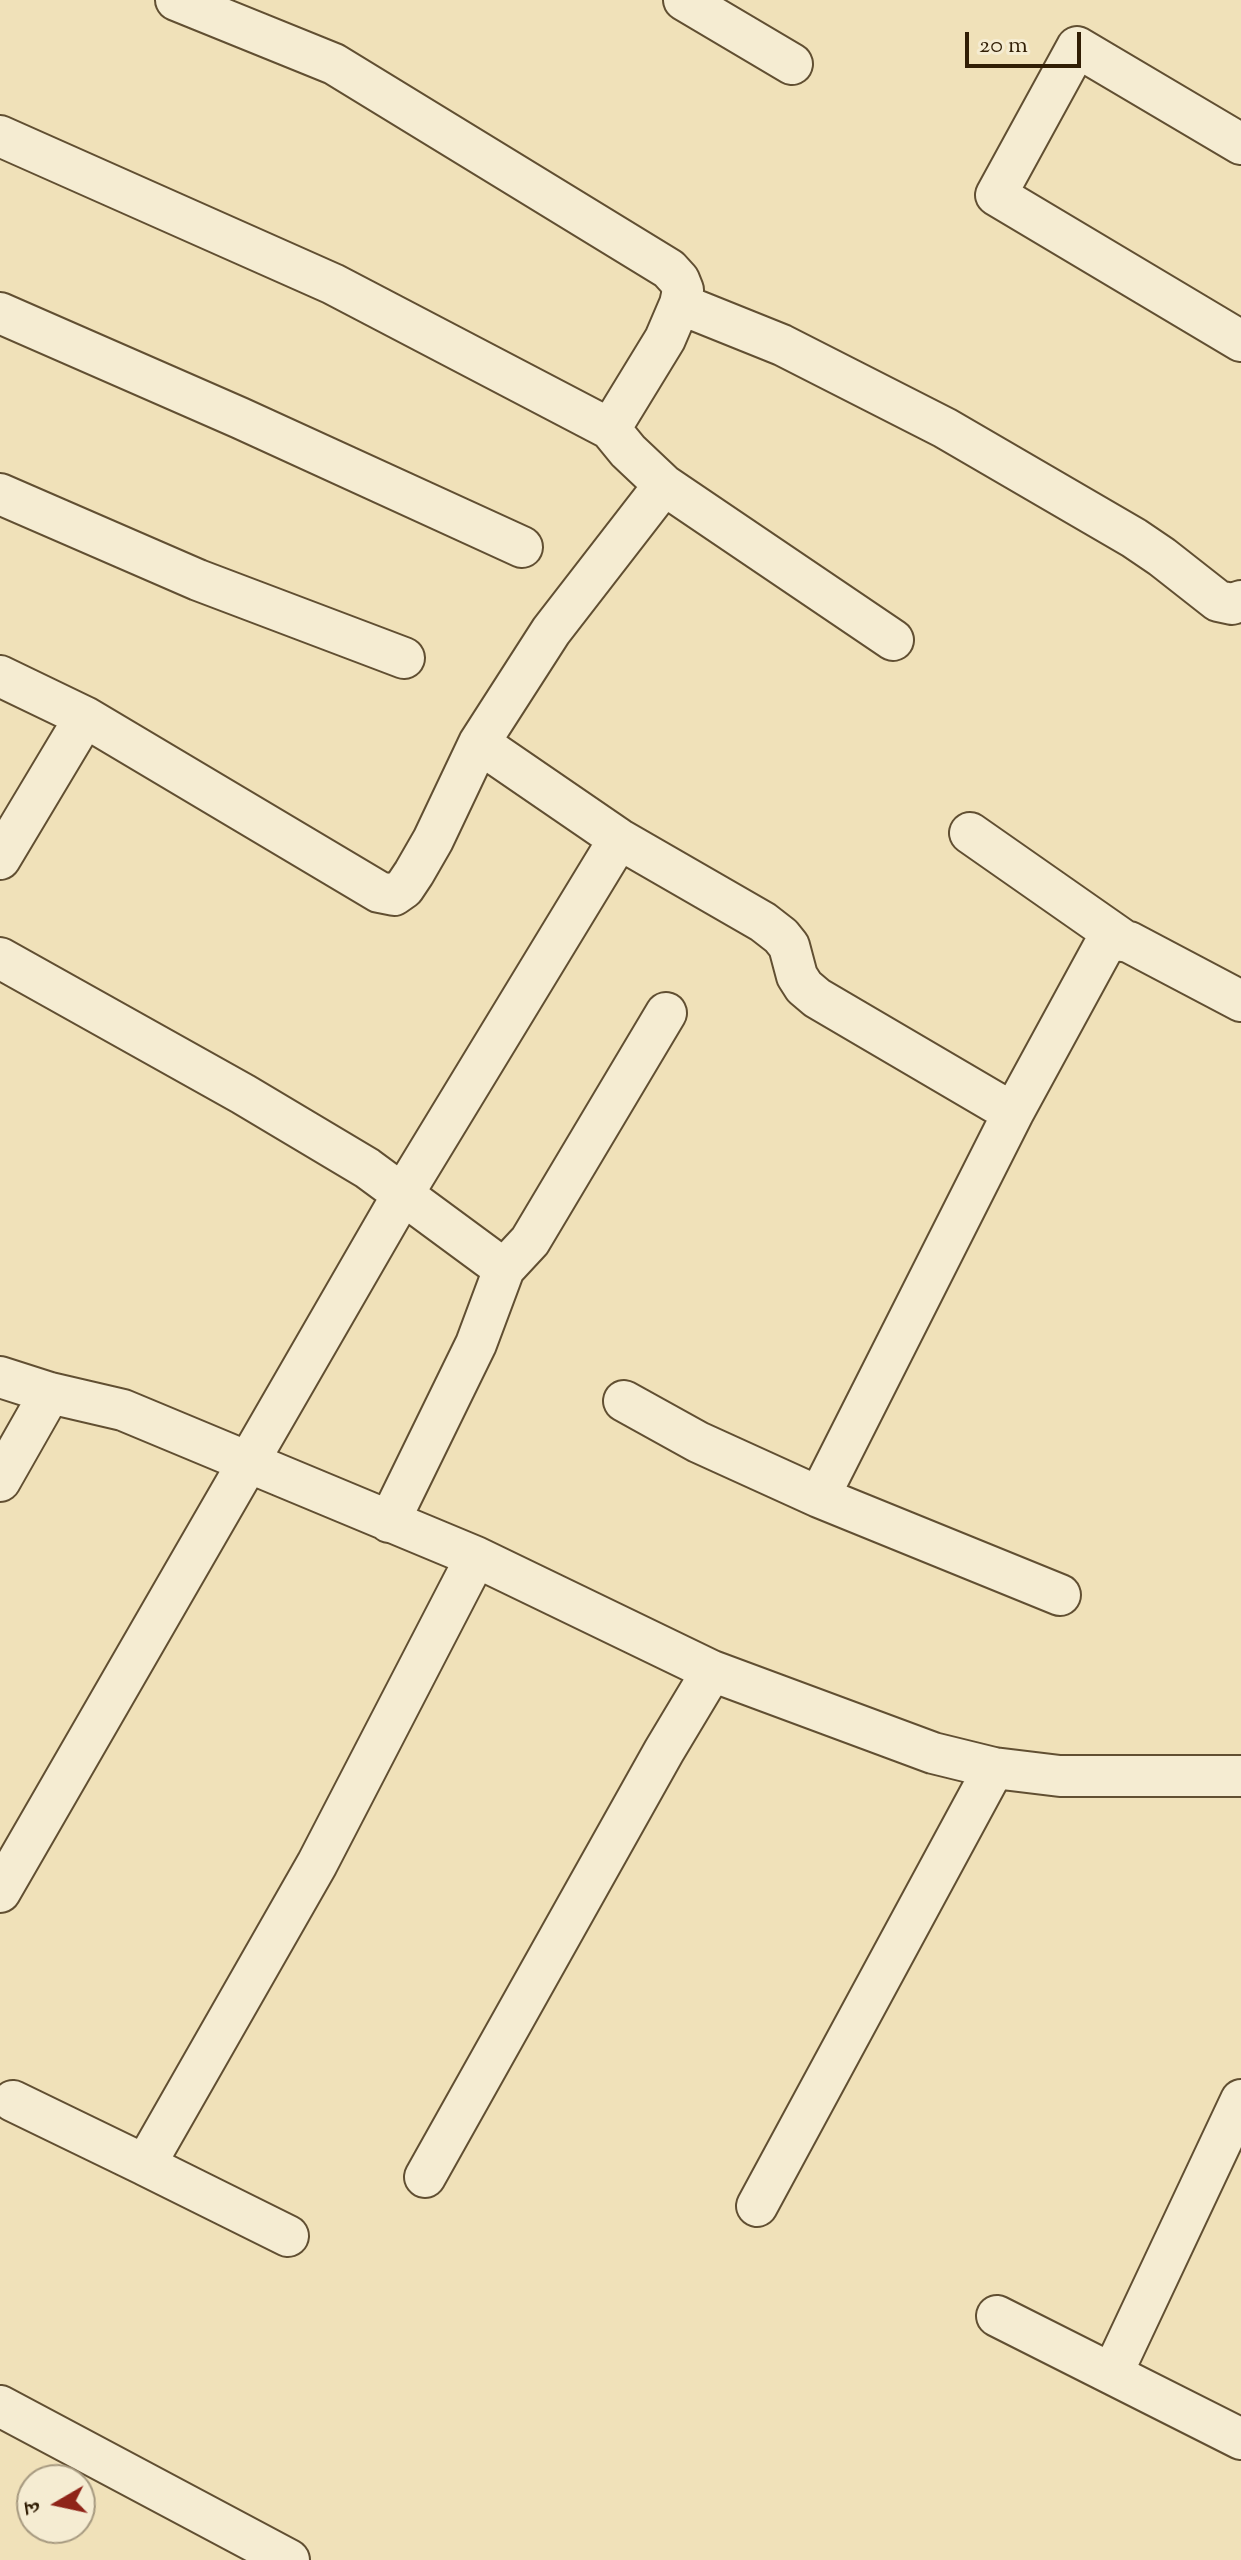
<!DOCTYPE html>
<meta charset="utf-8">
<style>
body{margin:0}
#map{position:relative;width:1241px;height:2560px;overflow:hidden;background:#f0e1b9;font-family:"Sorts Mill Goudy","Noto Serif Devanagari",serif}
canvas{display:block}
.north{position:absolute;left:16px;top:2464px;width:80px;height:80px;box-sizing:border-box;background:#f5ecd2;border:2px solid #a79a80;border-radius:50%;rotate:261deg;font-size:22px;font-weight:700;line-height:32px;text-align:center;color:#311e05}
.north::after{content:'';display:block;margin:auto;width:28px;height:36px;background:#8f2418;clip-path:polygon(50% 0,100% 100%,50% 72%,0 100%)}
.scale{position:absolute;left:965px;top:32px;width:116px;height:36px;box-sizing:border-box;border:4px solid #311e05;border-top:0;padding-left:10px;font-size:24px;line-height:28px;white-space:nowrap;color:#311e05;-webkit-text-stroke:6px #f5ecd2;paint-order:stroke}
</style>
<div id="map">
<canvas width="1241" height="2560"></canvas>
<div class="north">उ</div>
<div class="scale">20 m</div>
</div>
<script>
const ctx = document.querySelector('canvas').getContext('2d');
ctx.lineJoin = 'round';
const toPath = rows => new Path2D(rows.map(r => 'M' + r).join(''));
function stroke(path, color, width, dash) { ctx.strokeStyle = color; ctx.lineWidth = width; ctx.lineCap = dash ? 'butt' : 'round'; ctx.setLineDash(dash || []); ctx.stroke(path); }
const street = toPath([
 [176,0,334,64,669,269,679,280,683,290,680,304,665,339,610,429],
 [684,0,792,64],
 [0,136,333,284,610,429,628,451,664,485,893,640],
 [1241,144,1077,47,996,195,1241,341],
 [680,304,782,345,945,428,1134,538,1162,557,1218,601,1232,604,1241,601],
 [0,313,240,418,522,547],
 [0,494,198,580,404,658],
 [0,676,85,717,379,892,394,895,404,888,414,873,433,840,479,743,551,631,664,485],
 [479,743,619,839,763,922,781,936,789,946,797,976,804,987,817,998,1013,1113],
 [970,833,1123,940],
 [0,859,85,717],
 [0,958,243,1094,367,1168,504,1269],
 [0,1377,50,1393,123,1410,476,1557,712,1671,933,1753,994,1768,1060,1776,1241,1776],
 [624,1401,698,1442,819,1497,1060,1595],
 [0,1481,50,1393],
 [819,1497,1013,1113,1104,946,1116,940,1129,942,1241,1001],
 [389,1522,476,1344,504,1269,530,1241,666,1013],
 [0,1892,403,1194,619,839],
 [13,2101,145,2165],
 [425,2177,664,1751,712,1671],
 [757,2206,994,1768],
 [288,2236,145,2165,317,1864,476,1557],
 [997,2316,1241,2439],
 [1112,2374,1241,2100],
 [0,2406,289,2560]
]);
stroke(street, '#614f32', 44);
stroke(street, '#f5ecd2', 40);
</script>
